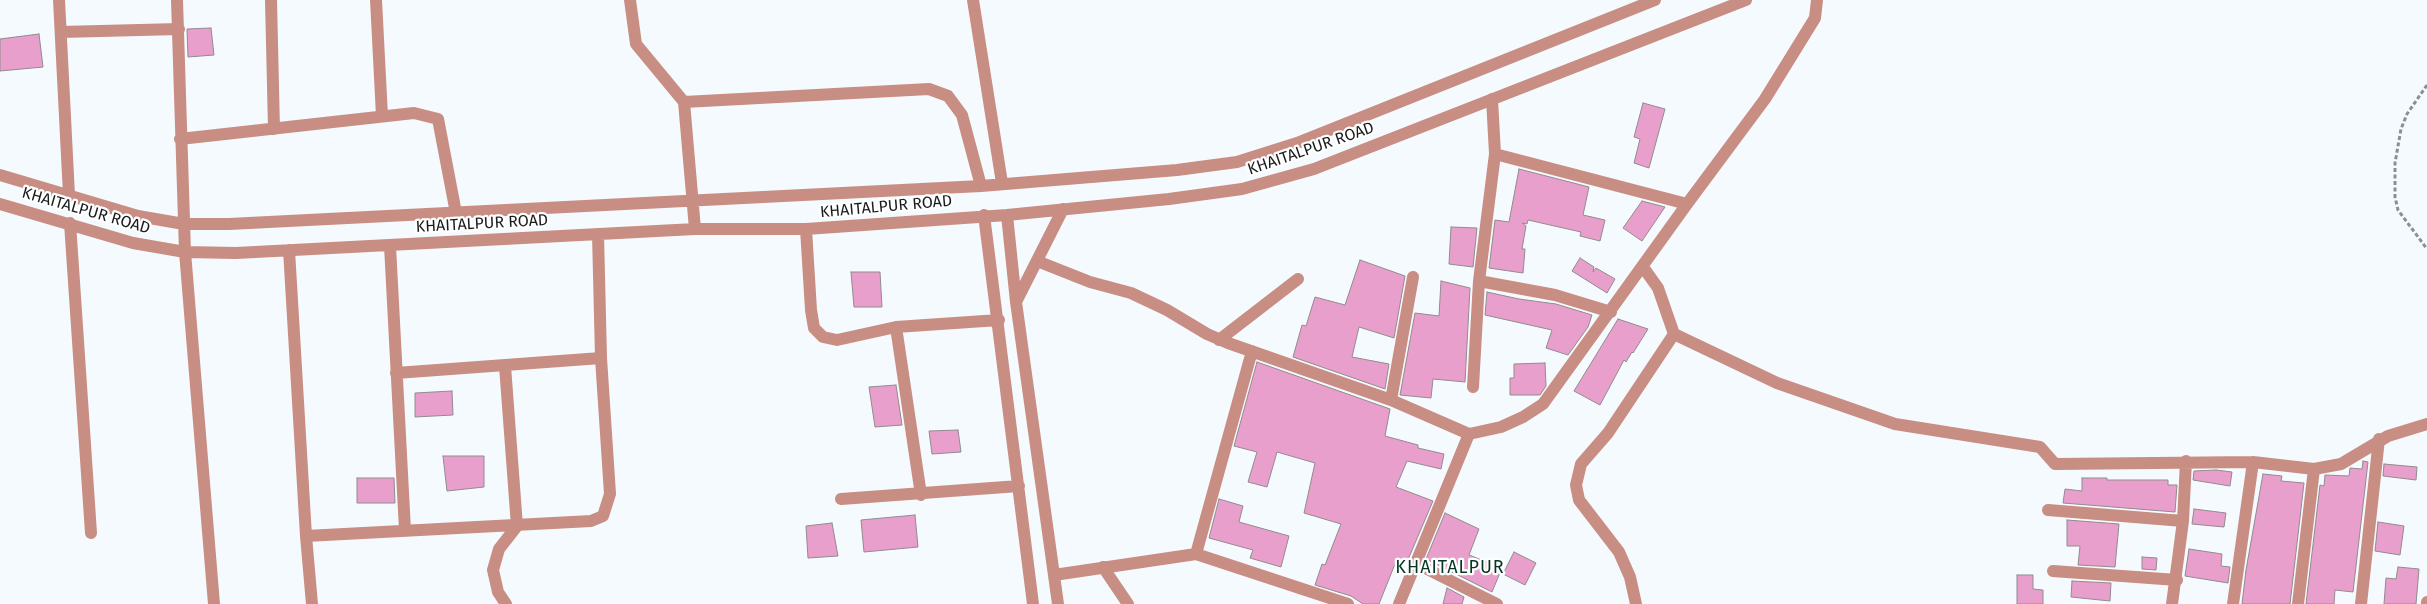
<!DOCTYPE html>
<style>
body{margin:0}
canvas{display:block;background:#f5fafe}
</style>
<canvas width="2427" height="604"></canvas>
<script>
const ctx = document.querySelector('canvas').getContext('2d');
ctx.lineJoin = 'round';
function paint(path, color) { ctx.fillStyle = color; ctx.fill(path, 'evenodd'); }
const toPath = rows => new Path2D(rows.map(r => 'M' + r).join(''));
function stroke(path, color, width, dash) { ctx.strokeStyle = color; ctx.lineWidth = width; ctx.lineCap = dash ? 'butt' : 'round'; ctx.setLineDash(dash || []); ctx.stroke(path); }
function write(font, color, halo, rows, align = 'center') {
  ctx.font = font + ' "Fira Sans",sans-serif'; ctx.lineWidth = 4.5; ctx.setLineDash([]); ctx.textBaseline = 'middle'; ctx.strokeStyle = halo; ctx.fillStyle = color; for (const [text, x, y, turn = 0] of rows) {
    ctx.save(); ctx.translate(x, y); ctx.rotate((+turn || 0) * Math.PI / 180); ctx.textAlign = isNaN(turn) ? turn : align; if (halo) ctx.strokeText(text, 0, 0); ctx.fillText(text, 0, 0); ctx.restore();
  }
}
const building = toPath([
 [211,28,214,55,188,57,187,29,211,28],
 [39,34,43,67,0,71,0,39,39,34],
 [1643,103,1665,109,1649,168,1634,163,1640,139,1634,137,1643,103],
 [1519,169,1589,187,1583,215,1605,220,1600,241,1580,236,1581,232,1528,220,1527,224,1522,223,1526,226,1522,249,1525,249,1523,273,1489,268,1495,220,1509,222,1519,169],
 [1642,201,1665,207,1642,241,1623,228,1642,201],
 [1451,227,1477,228,1473,267,1449,264,1451,227],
 [1580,258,1594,267,1593,272,1596,268,1615,279,1607,293,1572,271,1580,258],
 [1360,260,1405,276,1394,338,1359,327,1352,357,1389,364,1385,389,1293,357,1302,325,1306,326,1315,297,1345,305,1360,260],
 [851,272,880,272,882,307,854,307,851,272],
 [1441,281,1470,288,1465,382,1433,379,1431,398,1400,395,1415,313,1439,316,1441,281],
 [1487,292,1519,299,1556,304,1592,315,1588,327,1568,355,1546,348,1552,330,1485,315,1487,292],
 [1618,319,1648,329,1633,353,1632,352,1626,362,1624,360,1600,405,1574,391,1618,319],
 [1257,362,1390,409,1385,436,1418,445,1418,448,1444,454,1441,469,1407,461,1396,487,1433,501,1407,562,1397,559,1379,604,1363,604,1351,596,1315,585,1322,564,1325,565,1341,524,1304,513,1315,463,1277,452,1267,487,1248,482,1257,452,1234,446,1257,362],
 [1545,363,1546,386,1540,395,1510,395,1510,378,1514,378,1514,364,1545,363],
 [896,385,902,425,875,427,869,387,896,385],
 [452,391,453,415,415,417,415,393,452,391],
 [958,430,961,452,932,454,929,431,958,430],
 [443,456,484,456,484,487,447,491,443,456],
 [2363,461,2368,462,2353,592,2335,590,2334,604,2306,604,2320,485,2324,486,2325,475,2349,476,2350,468,2362,469,2363,461],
 [2384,464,2417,467,2416,480,2383,476,2384,464],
 [2216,470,2232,472,2230,486,2193,480,2194,471,2216,470],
 [2263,474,2282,476,2281,481,2304,483,2290,604,2242,604,2246,570,2263,474],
 [357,478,394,478,395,503,357,503,357,478],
 [2082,478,2107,478,2107,480,2168,480,2168,485,2177,485,2175,512,2063,503,2065,489,2082,491,2082,478],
 [1219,499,1243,506,1239,522,1289,536,1281,567,1250,558,1253,550,1209,538,1219,499],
 [2194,509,2226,513,2224,527,2192,524,2194,509],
 [1445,513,1479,529,1469,555,1502,568,1492,592,1426,559,1445,513],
 [915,515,918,547,864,552,861,520,915,515],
 [2067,520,2119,524,2115,567,2078,565,2080,546,2067,546,2067,520],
 [2378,522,2404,526,2400,555,2375,551,2378,522],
 [832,523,838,556,808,558,806,526,832,523],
 [2189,549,2222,554,2221,566,2230,567,2228,583,2185,576,2189,549],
 [1514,552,1536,563,1525,585,1503,574,1514,552],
 [2142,557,2157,558,2156,570,2142,569,2142,557],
 [2398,567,2419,569,2416,604,2384,604,2386,578,2396,579,2398,567],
 [2017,575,2033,575,2033,589,2043,590,2043,604,2017,604,2017,575],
 [2072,581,2111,583,2110,601,2071,597,2072,581],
 [1447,588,1464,597,1462,604,1443,604,1447,588]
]);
paint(building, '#e99fcb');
stroke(building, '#918b8e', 1);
stroke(toPath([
 [2427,85,2407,114,2401,129,2395,163,2395,197,2398,210,2427,249]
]), '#8c8f92', 3, [4, 2.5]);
stroke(toPath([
 [59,0,69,195],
 [177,0,185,252,214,604],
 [271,0,274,129],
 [376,0,382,116],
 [630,0,636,44,684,102,695,229],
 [973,0,1002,183],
 [61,32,179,29],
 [684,102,929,89,948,96,962,115,981,186],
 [180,139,414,113,438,119,456,213],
 [1495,154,1687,204],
 [0,175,138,216,184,224,229,224,981,186,1177,170,1237,162,1297,143,1655,0],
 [0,204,133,243,185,252,236,253,695,229,806,229,1007,215,1169,199,1242,189,1314,169,1746,0],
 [984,215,1033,604],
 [1007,215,1016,302,1058,604],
 [70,223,91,533],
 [806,229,811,310,814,328,823,337,837,340,896,327,999,320],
 [598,234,601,358],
 [390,246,405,530],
 [289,250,306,536,312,604],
 [1037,261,1090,282,1131,293,1167,310,1207,334,1228,343,1391,400,1469,434],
 [1643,267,1658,288,1674,334,1777,383,1895,424,2040,447,2055,464,2253,462,2314,469,2341,464,2388,436,2427,424],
 [1479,281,1555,295,1611,312],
 [1016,302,1063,209],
 [896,327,921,495],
 [1219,340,1298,279],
 [505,366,517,526,499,549,493,570,498,592,506,604],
 [1473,387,1479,281,1495,154,1492,99],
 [1391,400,1413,277],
 [841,499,1019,486],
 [2048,510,2183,521],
 [306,536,591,521,603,516,610,494,601,358,396,373],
 [1196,554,1252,351],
 [1415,563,1497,604],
 [1103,567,1128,604],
 [2053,571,2177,580],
 [1054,575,1196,554,1348,604],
 [1399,604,1469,434,1501,427,1523,417,1543,404,1687,204,1765,99,1815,18,1817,0],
 [1636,604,1630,577,1619,552,1579,500,1576,485,1581,464,1608,433,1674,334],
 [2172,604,2183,521,2186,461],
 [2233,604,2253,462],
 [2298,604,2314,469],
 [2361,604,2379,439],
 [2427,604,2427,602]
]), '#c98e83', 12);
write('16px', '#1a1b1d', '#fff', [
 ["KHAITALPUR ROAD",1311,149,-19],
 ["KHAITALPUR ROAD",886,207,-5],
 ["KHAITALPUR ROAD",86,211,16],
 ["KHAITALPUR ROAD",482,224,-3]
]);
ctx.letterSpacing = '1px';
write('18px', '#063725', '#fff', [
 ["KHAITALPUR",1450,568]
]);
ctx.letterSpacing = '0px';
</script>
